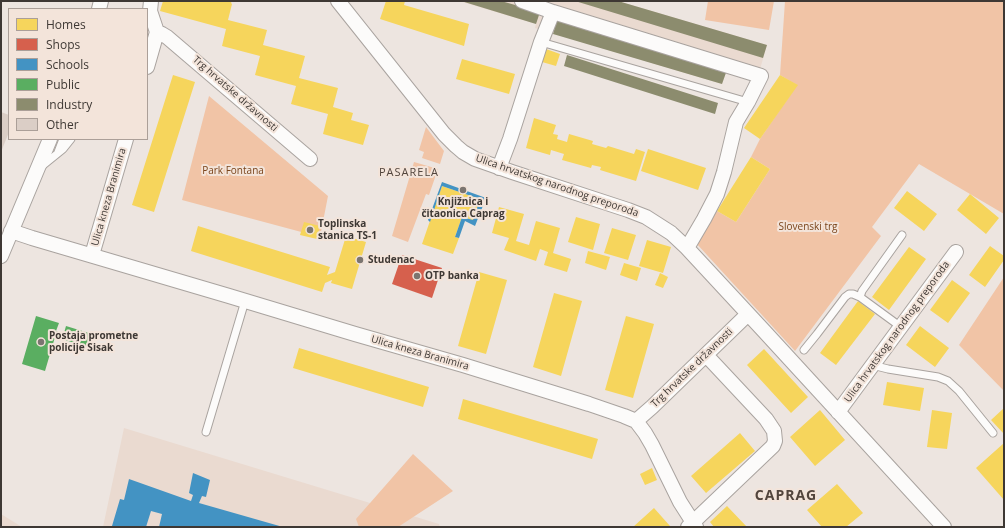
<!DOCTYPE html>
<meta charset="utf-8">
<style>
body{margin:0}
#map{position:relative;width:1005px;height:528px;overflow:hidden;background:#ede5e0;font-family:"Open Sans",sans-serif}
canvas{display:block}
.frame{position:absolute;inset:0;border:2px solid #3e3834;pointer-events:none}
.legend{position:absolute;left:8px;top:8px;width:140px;height:132px;box-sizing:border-box;background:#f3e4da;border:1px solid #ab9f98;margin:0;padding:5px 7px;list-style:none;font-size:12px;color:#3e3834}
.legend li{display:flex;align-items:center;gap:8px;height:20px}
.legend b{width:20px;border:1px solid #ab9f98}
</style>
<div id="map">
<canvas width="1005" height="528"></canvas>
<div class="frame"></div>
<ul class="legend">
<li><b style="height:11px;background:#f6d55c"></b>Homes</li>
<li><b style="height:11px;background:#d6604d"></b>Shops</li>
<li><b style="height:11px;background:#4393c3"></b>Schools</li>
<li><b style="height:11px;background:#5aae61"></b>Public</li>
<li><b style="height:11px;background:#8c8c6e"></b>Industry</li>
<li><b style="height:11px;background:#dbcec6"></b>Other</li>
</ul>
</div>
<script>
const ctx = document.querySelector('canvas').getContext('2d');
ctx.lineJoin = 'round';
function paint(path, color) { ctx.fillStyle = color; ctx.fill(path, 'evenodd'); }
const toPath = rows => new Path2D(rows.map(r => 'M' + r).join(''));
function stroke(path, color, width, dash) { ctx.strokeStyle = color; ctx.lineWidth = width; ctx.lineCap = dash ? 'butt' : 'round'; ctx.setLineDash(dash || []); ctx.stroke(path); }
function write(font, color, halo, rows, align = 'center') {
  ctx.font = font + ' "Open Sans",sans-serif'; ctx.lineWidth = 4; ctx.setLineDash([]); ctx.textBaseline = 'middle'; ctx.strokeStyle = halo; ctx.fillStyle = color; for (const [text, x, y, turn = 0] of rows) {
    ctx.save(); ctx.translate(x, y); ctx.rotate((+turn || 0) * Math.PI / 180); ctx.textAlign = isNaN(turn) ? turn : align; if (halo) ctx.strokeText(text, 0, 0); ctx.fillText(text, 0, 0); ctx.restore();
  }
}
paint(toPath([
 [459,1,618,1,767,45,758,76,728,67,722,84,535,28,536,24],
 [124,428,439,524,440,527,103,527],
 [1,514,22,527,1,527]
]), '#eadad0');
paint(toPath([
 [708,1,774,1,769,30,705,20],
 [785,1,1004,1,1004,214,919,164,872,227,881,236,795,351,696,243,717,211,736,222,770,169,751,157,760,139,797,85,780,75],
 [209,96,328,196,320,237,182,200],
 [426,127,444,151,440,164,422,158,424,152,419,150],
 [414,162,438,169,429,195,426,194,408,242,392,236],
 [1004,277,1004,391,959,345],
 [413,454,453,491,398,527,359,527,356,519]
]), '#f1c4a6');
paint(toPath([
 [163,1,232,1,231,3,232,4,228,20,267,30,263,45,305,56,299,78,338,88,333,107,353,113,351,120,369,125,363,145,323,134,328,114,291,104,296,86,255,75,260,56,222,46,226,29,160,11],
 [386,1,405,1,404,5,469,24,464,46,380,19],
 [546,49,560,54,556,66,542,62],
 [462,59,515,74,509,94,456,79],
 [173,75,195,82,154,212,132,205],
 [780,75,798,85,760,139,744,128],
 [534,118,556,125,553,134,558,135,557,139,567,142,569,134,593,141,592,144,606,148,608,146,634,154,636,149,645,152,636,181,600,170,601,167,592,165,591,168,562,160,564,154,551,150,550,155,526,148],
 [648,149,706,168,698,190,641,171],
 [751,157,770,169,736,222,717,211],
 [442,186,480,199,473,220,462,217,455,237,459,238,453,254,422,244],
 [907,191,937,214,924,231,894,208],
 [970,194,999,218,986,234,957,210],
 [499,207,524,214,516,241,529,245,536,221,560,228,553,253,571,259,567,272,544,265,548,252,540,249,536,261,504,250,509,238,492,233],
 [576,217,600,224,593,250,568,242],
 [304,222,320,226,317,239,300,235],
 [198,226,330,267,327,275,335,272,346,236,366,242,352,289,331,283,332,280,325,283,322,292,191,251],
 [612,228,636,235,628,260,604,253],
 [647,240,671,247,663,273,639,266],
 [990,246,1004,256,1004,260,985,287,969,275],
 [909,247,926,259,889,310,872,297],
 [588,251,610,257,606,270,585,263],
 [624,263,641,268,637,281,620,275],
 [479,272,507,280,486,354,458,346],
 [660,273,668,277,663,288,655,285],
 [952,280,970,293,948,323,930,310],
 [554,293,582,301,561,376,533,367],
 [858,301,875,314,836,365,820,353],
 [626,316,654,324,633,398,605,390],
 [920,326,949,348,935,367,906,345],
 [299,348,429,387,423,407,293,368],
 [764,349,808,397,791,413,747,365],
 [887,382,924,388,920,411,883,405],
 [463,399,598,439,592,459,458,419],
 [1004,408,1004,434,991,420],
 [820,410,845,440,815,466,790,437],
 [932,410,952,413,947,449,927,447],
 [740,433,755,451,706,493,691,476],
 [1004,443,1004,500,976,468],
 [652,468,657,480,645,485,640,474],
 [837,484,863,513,846,527,822,527,807,510],
 [727,506,747,527,714,527,710,522],
 [654,508,670,526,668,527,633,527]
]), '#f6d55c');
paint(toPath([
 [402,255,442,268,432,298,392,284]
]), '#d6604d');
paint(toPath([
 [442,182,486,198,475,226,465,221,459,238,455,237,462,217,473,220,480,199,442,186,430,222,428,220],
 [193,473,210,480,206,497,202,496,199,503,283,527,159,527,162,514,151,511,146,527,115,527,115,526,112,526,120,499,124,500,129,479,191,501,193,495,189,493]
]), '#4393c3');
paint(toPath([
 [36,316,59,323,56,331,64,333,66,326,92,334,88,347,55,337,45,371,22,364]
]), '#5aae61');
paint(toPath([
 [461,1,501,1,540,12,536,24],
 [575,1,618,1,767,45,763,58],
 [558,16,728,67,722,84,553,34],
 [567,55,718,103,715,114,564,66]
]), '#8c8c6e');
paint(toPath([
 [1,112,9,115,9,132,1,152]
]), '#dbcec6');
const lane = toPath([
 [541,42,748,102],
 [58,152,63,139],
 [42,166,63,149,71,139],
 [901,327,860,297,862,291,902,235],
 [804,350,817,334,845,297,849,294,853,294,860,297],
 [872,365,888,369,938,377,948,381,959,391,993,433],
 [206,432,245,301]
]);
const street = toPath([
 [338,1,444,134,456,146,463,152,475,159,512,172,628,210,646,217,671,233,687,248,764,331,944,527],
 [522,1,553,12,761,76,748,102,736,122,724,172,717,194,704,219,687,248],
 [99,9,101,1],
 [157,32,162,34,167,37,310,159],
 [147,67,157,32,150,11,151,1],
 [499,168,510,139,541,42,553,12],
 [11,231,32,238,229,296,355,334,463,365,589,404,624,416,636,421,645,433,652,445,680,502,696,527],
 [92,255,126,139],
 [1,256,50,139],
 [838,412,956,252],
 [636,421,652,407,748,314],
 [688,527,773,446,775,441,774,431,766,419,706,355]
]);
stroke(lane, '#a9a39f', 9);
stroke(street, '#a9a39f', 16);
stroke(lane, '#fcfbfa', 7);
stroke(street, '#fcfbfa', 14);
for (const [x, y, r, color] of [
 [463,190,4,"#7b7570"],
 [310,230,4,"#7b7570"],
 [360,260,4,"#7b7570"],
 [417,276,4,"#7b7570"],
 [41,342,4,"#7b7570"]
]) { const dot = new Path2D(); dot.arc(x, y, r, 0, 2 * Math.PI); ctx.fillStyle = color; ctx.fill(dot); stroke(dot, '#f3e4da', 1.5); }
write('10px', '#3e3834', '#f3e4da', [
 ["Trg hrvatske državnosti",235,94,41],
 ["Ulica hrvatskog narodnog preporoda",557,186,19],
 ["Ulica kneza Branimira",109,197,-74],
 ["Ulica hrvatskog narodnog preporoda",897,332,-54],
 ["Ulica kneza Branimira",420,353,16],
 ["Trg hrvatske državnosti",692,368,-44]
]);
write('10px', '#7a441a', '#f3e4da', [
 ["Park Fontana",233,171],
 ["Slovenski trg",808,227]
]);
write('bold 10px', '#3e3834', '#f3e4da', [
 ["Knjižnica i",463,202,"center"],
 ["čitaonica Caprag",463,214,"center"],
 ["Toplinska",318,224],
 ["stanica TS-1",318,236],
 ["Studenac",368,260],
 ["OTP banka",425,276],
 ["Postaja prometne",49,336],
 ["policije Sisak",49,348]
], 'left');
ctx.letterSpacing = '1px';
write('11px', '#52453d', '#f3e4da', [
 ["PASARELA",409,173]
]);
ctx.letterSpacing = '0px';
ctx.letterSpacing = '1px';
write('bold 14px', '#52453d', '#f3e4da', [
 ["CAPRAG",786,496]
]);
ctx.letterSpacing = '0px';
</script>
